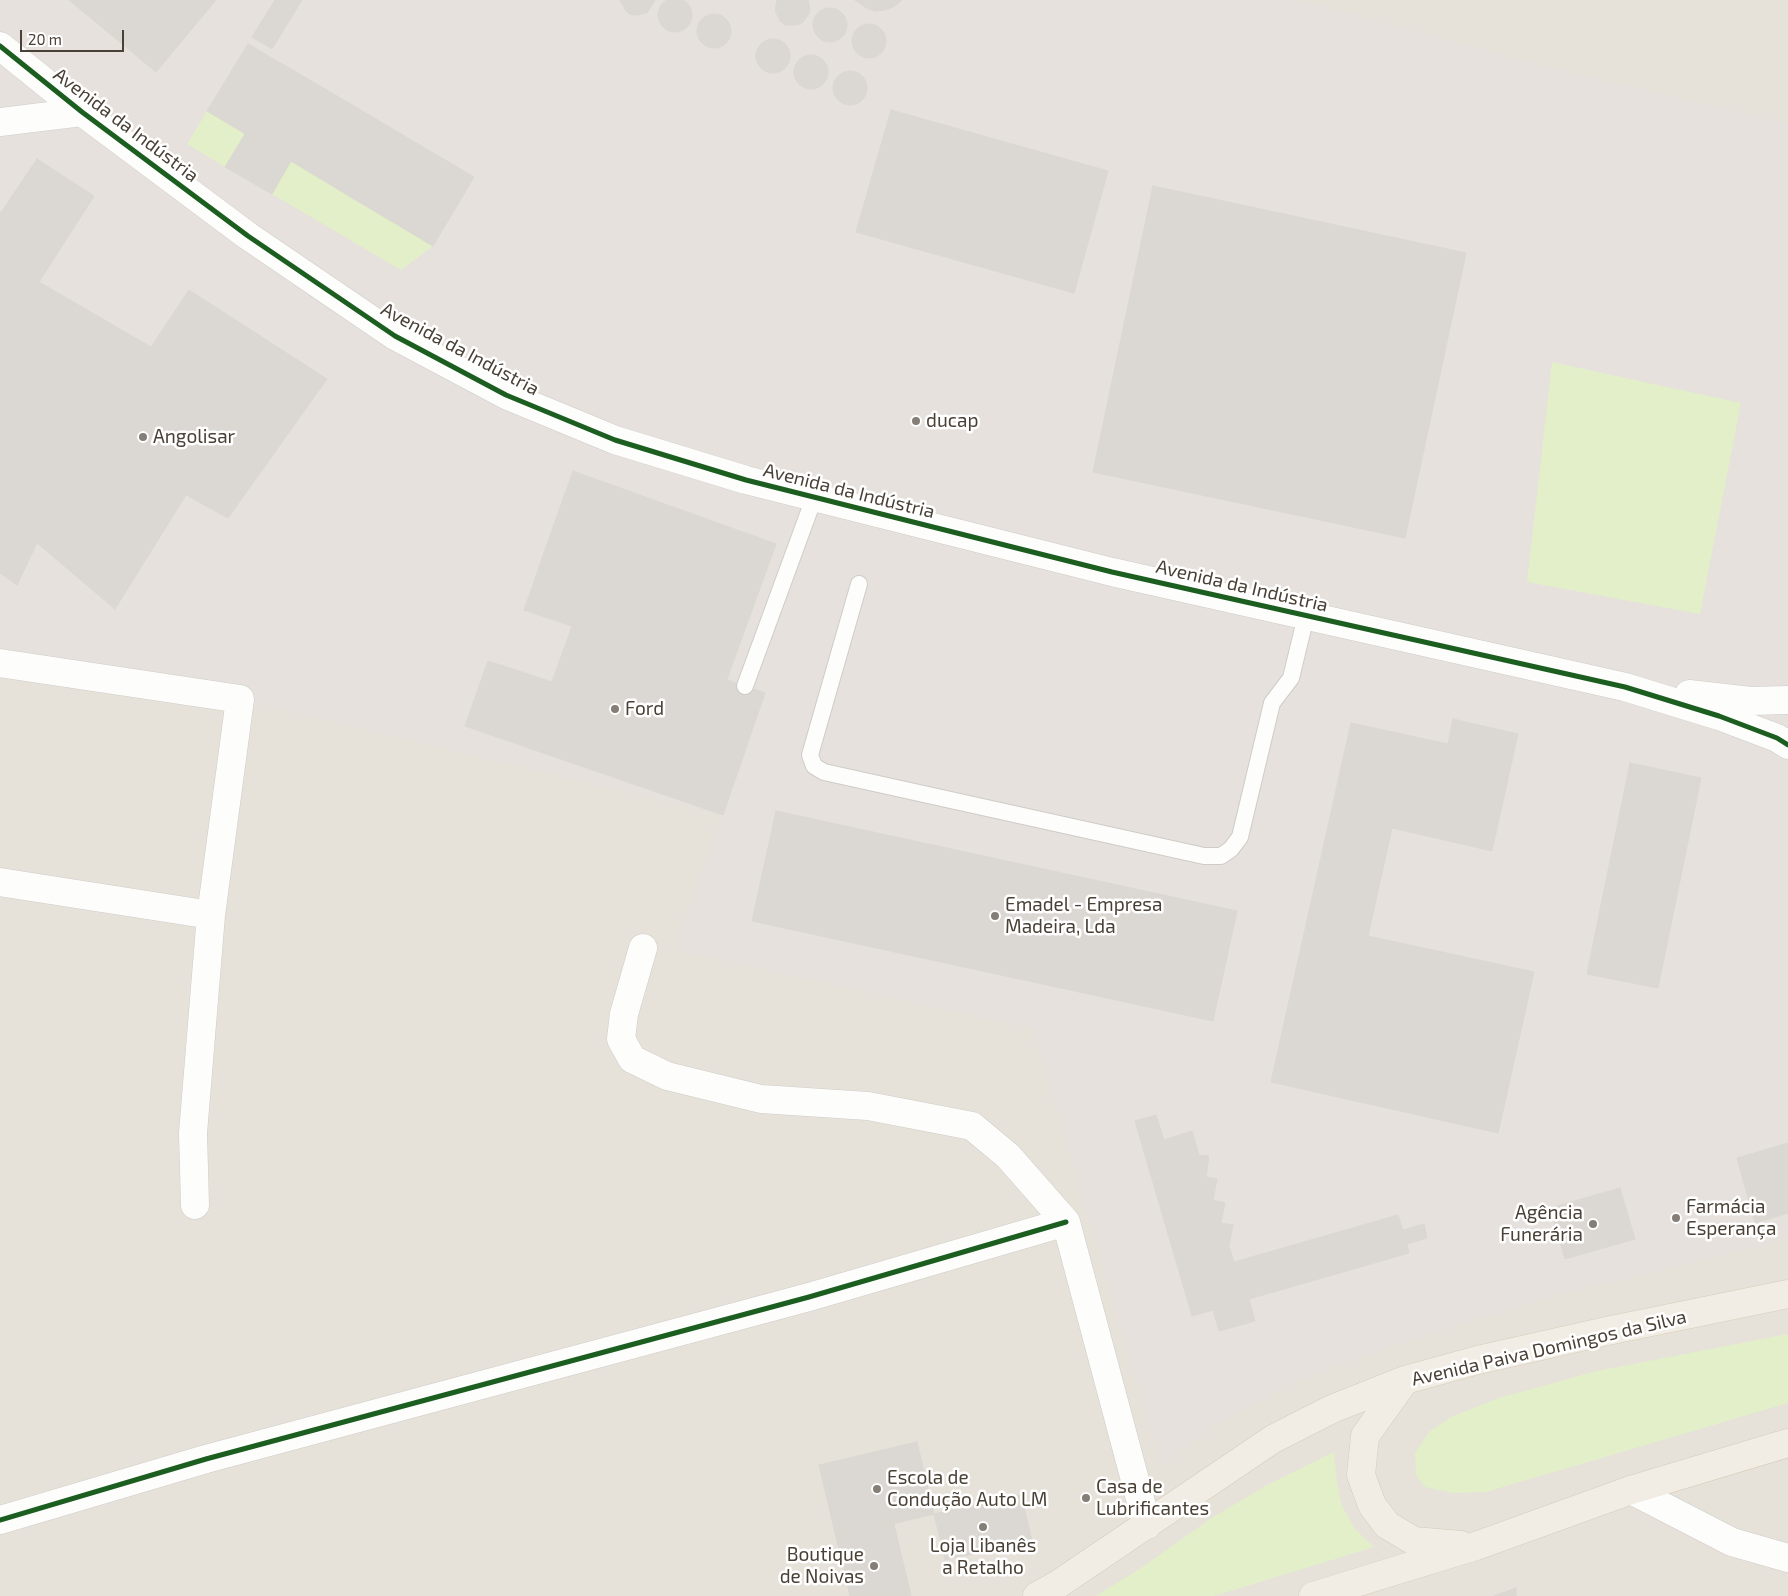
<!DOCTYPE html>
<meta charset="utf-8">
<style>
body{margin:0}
#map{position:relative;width:1788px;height:1596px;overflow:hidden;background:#f2f0ec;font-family:"Exo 2",sans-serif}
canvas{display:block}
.scale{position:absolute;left:20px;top:30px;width:104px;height:22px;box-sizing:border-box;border:2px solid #4a4136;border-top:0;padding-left:6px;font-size:15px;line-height:18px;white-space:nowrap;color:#4a4136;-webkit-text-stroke:4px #fff;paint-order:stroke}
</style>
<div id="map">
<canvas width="1788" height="1596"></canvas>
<div class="scale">20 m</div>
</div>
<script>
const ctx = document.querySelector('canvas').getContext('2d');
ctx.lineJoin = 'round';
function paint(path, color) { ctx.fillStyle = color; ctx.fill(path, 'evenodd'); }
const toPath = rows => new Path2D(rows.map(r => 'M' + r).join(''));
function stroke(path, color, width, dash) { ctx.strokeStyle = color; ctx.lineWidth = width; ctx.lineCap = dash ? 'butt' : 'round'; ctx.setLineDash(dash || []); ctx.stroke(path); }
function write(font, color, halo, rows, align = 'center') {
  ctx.font = font + ' "Exo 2",sans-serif'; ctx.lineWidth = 5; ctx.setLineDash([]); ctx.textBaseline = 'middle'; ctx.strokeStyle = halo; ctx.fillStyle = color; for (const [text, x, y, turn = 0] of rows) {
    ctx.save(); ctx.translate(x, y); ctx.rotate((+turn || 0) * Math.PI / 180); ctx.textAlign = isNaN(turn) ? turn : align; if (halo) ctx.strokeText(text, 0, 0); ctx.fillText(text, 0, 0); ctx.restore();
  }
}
paint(toPath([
 [0,0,1788,0,1788,1596,0,1596]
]), '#e7e2d9');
paint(toPath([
 [0,0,1298,0,1558,70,1788,124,1788,1239,1557,1295,1409,1340,1288,1384,1217,1424,1162,1466,1034,1029,674,949,723,815,240,699,0,663]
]), '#e6e1dd');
paint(toPath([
 [207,111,245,134,225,167,187,144],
 [291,161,433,246,401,270,272,194],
 [1552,362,1741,403,1700,614,1527,582],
 [1788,1334,1788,1403,1486,1492,1453,1493,1425,1487,1416,1475,1415,1453,1429,1432,1453,1416,1499,1398,1597,1371],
 [1334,1452,1337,1482,1342,1506,1355,1529,1374,1547,1214,1596,1096,1596,1141,1568,1210,1519,1267,1485]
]), '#e2efc9');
const building = toPath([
 '658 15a17 17 0 1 1 34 0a17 17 0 1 1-34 0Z',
 [69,0,216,0,156,72,69,0],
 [275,0,302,0,272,49,252,37,275,0],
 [620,0,655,0,647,13,637,15,631,15,626,11,620,0],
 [777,0,808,0,810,9,809,14,802,23,797,25,786,25,781,22,775,11,777,0],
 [855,0,902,0,895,6,885,10,875,11,866,8,855,0],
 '813 25a17 17 0 1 1 34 0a17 17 0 1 1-34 0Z',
 '697 31a17 17 0 1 1 34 0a17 17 0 1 1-34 0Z',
 '852 41a17 17 0 1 1 34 0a17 17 0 1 1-34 0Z',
 '756 56a17 17 0 1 1 34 0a17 17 0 1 1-34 0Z',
 [248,44,332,93,291,161,207,111,248,44],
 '794 72a17 17 0 1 1 34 0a17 17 0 1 1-34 0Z',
 '833 88a17 17 0 1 1 34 0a17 17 0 1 1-34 0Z',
 [332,93,391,128,349,196,291,161,332,93],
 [891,110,1108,171,1074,293,856,232,891,110],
 [391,128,474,177,433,246,349,196,391,128],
 [245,134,291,161,272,194,225,167,245,134],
 [37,159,94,196,39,282,151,347,189,290,327,379,228,518,186,495,115,609,37,543,17,585,0,573,0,214,37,159],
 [1153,186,1466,253,1405,538,1093,472,1153,186],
 [573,471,776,544,727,679,572,626,593,564,546,547,573,471],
 [546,547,593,564,572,626,524,610,546,547],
 [572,626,765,693,723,815,465,726,488,661,552,682,572,626],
 [1453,719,1518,734,1492,851,1392,828,1368,936,1534,972,1498,1133,1271,1082,1351,723,1448,744,1453,719],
 [1630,763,1701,778,1658,988,1587,974,1630,763],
 [776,811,1237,911,1213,1021,752,921,776,811],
 [1156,1115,1164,1140,1192,1131,1199,1155,1209,1156,1206,1177,1217,1179,1213,1200,1225,1203,1221,1223,1233,1225,1229,1246,1234,1262,1398,1215,1403,1230,1424,1224,1427,1238,1407,1244,1409,1253,1249,1299,1255,1321,1219,1331,1213,1310,1192,1316,1135,1121,1156,1115],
 [1788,1143,1788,1213,1755,1223,1737,1158,1788,1143],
 [1620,1188,1635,1239,1565,1259,1550,1208,1620,1188],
 [917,1442,934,1514,836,1537,819,1465,917,1442],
 [1021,1495,1032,1541,945,1560,934,1514,1021,1495],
 [894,1524,911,1596,850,1596,836,1537,894,1524],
 [1516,1588,1516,1596,1494,1596,1516,1588]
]);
paint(building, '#dbd7d2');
stroke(building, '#dbd7d1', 1);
const service = toPath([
 [859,584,810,755,814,766,824,772,1204,856,1221,856,1231,849,1240,837,1272,703,1291,678,1306,616],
 [745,686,814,498]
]);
const minor = toPath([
 [0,122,82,112],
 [0,663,240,699,211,915,193,1133,195,1205],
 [0,882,211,915],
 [643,948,624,1014,621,1039,632,1059,667,1076,761,1099,868,1106,972,1126,1008,1156,1066,1222,1147,1525],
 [1631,1490,1732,1542,1788,1558],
 [0,1520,206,1459,809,1297,1066,1222]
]);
const tertiary = toPath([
 [0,46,82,112,248,236,395,336,506,395,615,440,746,480,1112,572,1625,687,1719,716,1777,738,1788,745],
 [1689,694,1751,701,1788,700]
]);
const primary = toPath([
 [1405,1380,1365,1436,1361,1475,1372,1505,1387,1525,1414,1541,1461,1545],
 [1037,1596,1057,1585,1273,1439,1332,1409,1405,1380,1478,1360,1607,1331,1788,1294],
 [1313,1596,1476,1546,1631,1490,1788,1443]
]);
stroke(service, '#cfccc8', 18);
stroke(minor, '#cfccc8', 29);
stroke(tertiary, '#cfccc8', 29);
stroke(primary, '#d6cbb7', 29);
stroke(service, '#fdfdfc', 16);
stroke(minor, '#fdfdfc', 28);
stroke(tertiary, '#fdfdfc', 28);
stroke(primary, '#f2ede4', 28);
stroke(toPath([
 [0,46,82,112,248,236,395,336,506,395,615,440,746,480,1112,572,1625,687,1719,716,1777,738,1788,745],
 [0,1520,206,1459,809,1297,1066,1222]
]), '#1b5e20', 5);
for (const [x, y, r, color] of [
 [916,421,5,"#857e76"],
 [143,437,5,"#857e76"],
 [615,709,5,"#857e76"],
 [995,916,5,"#857e76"],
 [1676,1218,5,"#857e76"],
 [1593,1224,5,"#857e76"],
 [877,1489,5,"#857e76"],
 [1086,1498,5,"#857e76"],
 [983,1527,5,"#857e76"],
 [874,1566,5,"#857e76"]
]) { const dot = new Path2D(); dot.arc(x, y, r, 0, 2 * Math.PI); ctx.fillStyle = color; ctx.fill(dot); stroke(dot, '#fff', 2); }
write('19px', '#4a4136', '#fff', [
 ["Avenida da Indústria",126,125,37],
 ["Avenida da Indústria",460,349,28],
 ["Avenida da Indústria",849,491,14],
 ["Avenida da Indústria",1242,586,13],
 ["Avenida Paiva Domingos da Silva",1549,1348,-13]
]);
write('19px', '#4a4136', '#fff', [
 ["ducap",926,421],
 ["Angolisar",153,437],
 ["Ford",625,709],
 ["Emadel - Empresa",1005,905],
 ["Madeira, Lda",1005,927],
 ["Farmácia",1686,1207],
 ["Esperança",1686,1229],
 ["Agência",1583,1213,"right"],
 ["Funerária",1583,1235,"right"],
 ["Escola de",887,1478],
 ["Condução Auto LM",887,1500],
 ["Casa de",1096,1487],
 ["Lubrificantes",1096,1509],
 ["Loja Libanês",983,1546,"center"],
 ["a Retalho",983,1568,"center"],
 ["Boutique",864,1555,"right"],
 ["de Noivas",864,1577,"right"]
], 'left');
</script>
